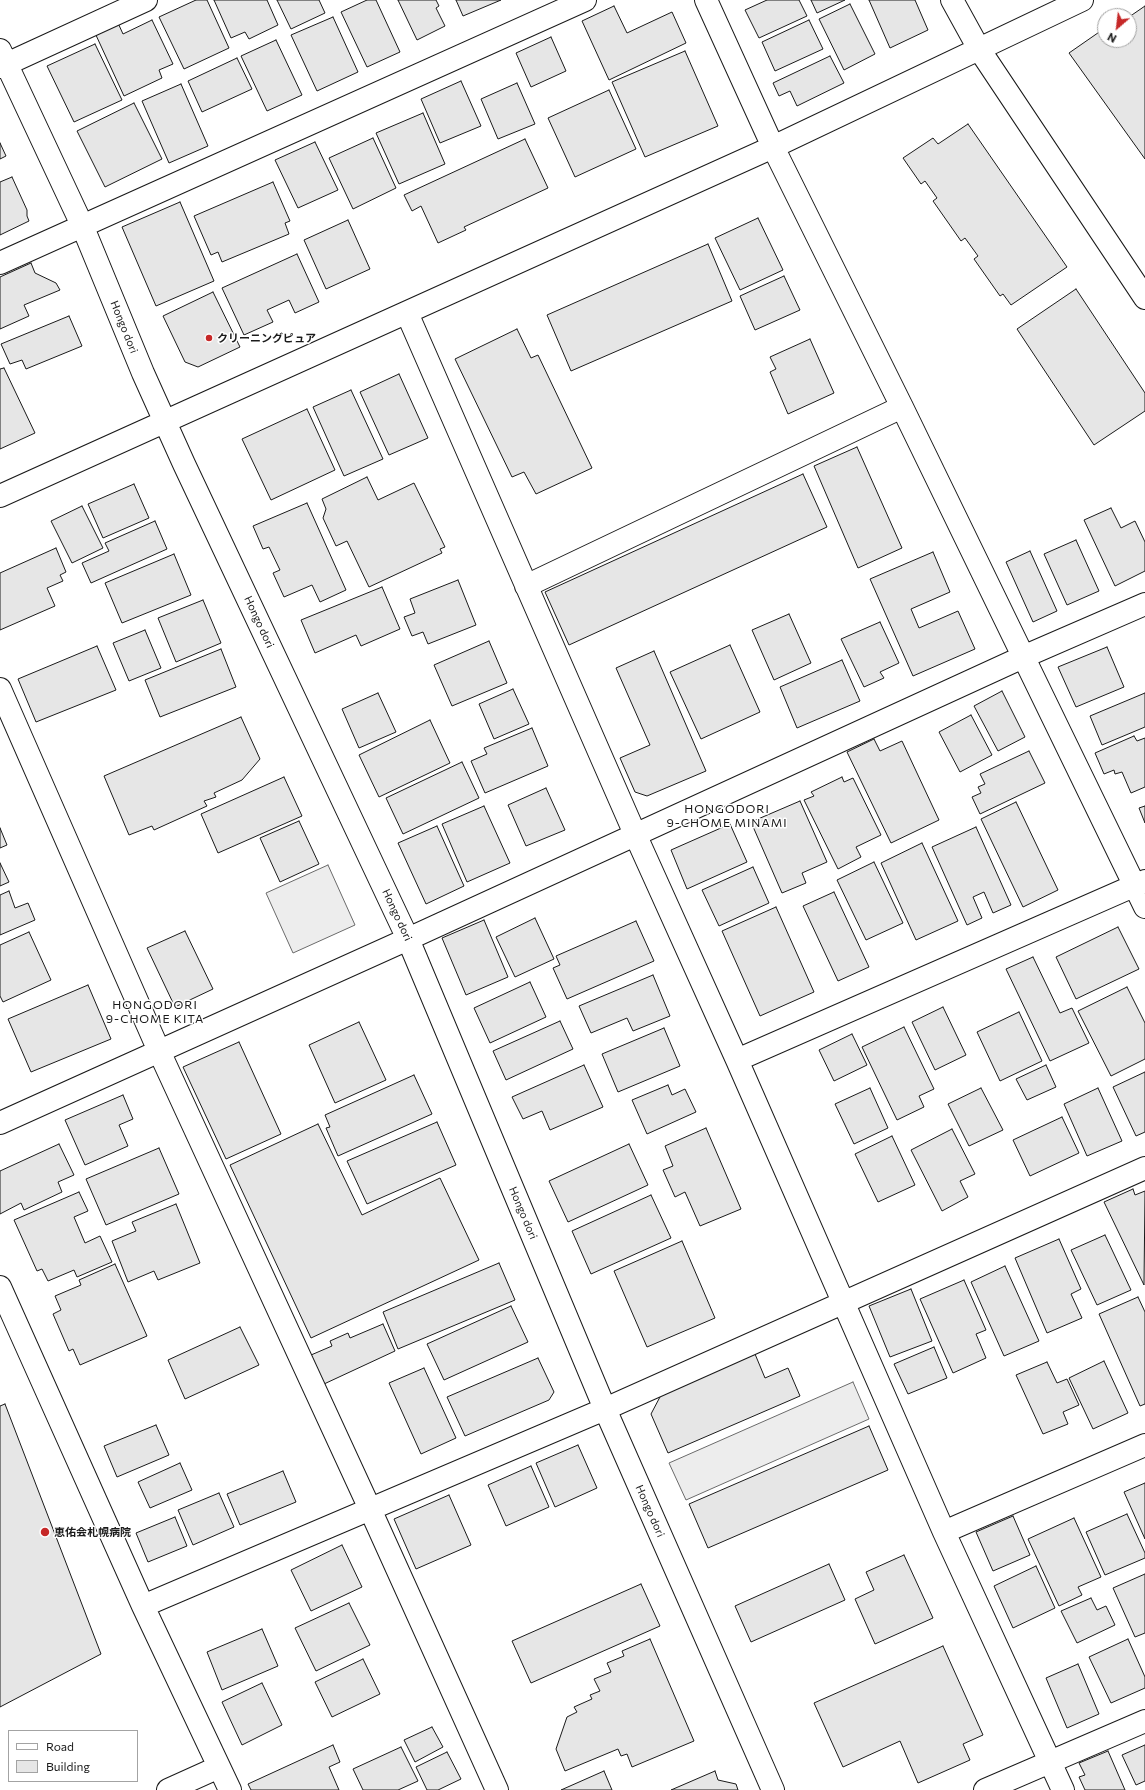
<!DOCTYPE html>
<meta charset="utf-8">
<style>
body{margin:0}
#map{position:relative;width:1145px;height:1790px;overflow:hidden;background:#fff;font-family:Commissioner,sans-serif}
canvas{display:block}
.legend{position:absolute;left:8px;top:1730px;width:130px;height:52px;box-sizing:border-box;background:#fff;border:1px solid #a3a3a3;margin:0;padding:5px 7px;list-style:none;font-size:12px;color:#1a1a1a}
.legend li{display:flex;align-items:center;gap:8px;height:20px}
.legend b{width:20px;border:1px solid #a3a3a3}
.north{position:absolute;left:1097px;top:8px;width:40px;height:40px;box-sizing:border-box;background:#fff;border:1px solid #a3a3a3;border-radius:50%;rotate:208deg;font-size:11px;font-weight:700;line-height:16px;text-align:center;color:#1a1a1a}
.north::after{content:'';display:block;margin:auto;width:14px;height:18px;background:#c62828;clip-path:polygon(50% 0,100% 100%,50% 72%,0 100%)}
</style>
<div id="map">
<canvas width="1145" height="1790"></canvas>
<ul class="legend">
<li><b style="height:5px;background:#fff"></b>Road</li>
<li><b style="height:11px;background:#e6e6e6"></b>Building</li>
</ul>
<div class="north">N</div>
</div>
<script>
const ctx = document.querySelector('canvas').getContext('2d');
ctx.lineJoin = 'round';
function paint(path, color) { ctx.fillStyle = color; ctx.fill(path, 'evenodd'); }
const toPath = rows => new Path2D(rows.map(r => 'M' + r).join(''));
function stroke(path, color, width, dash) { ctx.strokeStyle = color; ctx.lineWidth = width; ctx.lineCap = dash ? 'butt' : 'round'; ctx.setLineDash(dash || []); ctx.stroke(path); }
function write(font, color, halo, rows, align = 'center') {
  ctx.font = font + ' Commissioner,"Noto Sans JP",sans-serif'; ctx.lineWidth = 3; ctx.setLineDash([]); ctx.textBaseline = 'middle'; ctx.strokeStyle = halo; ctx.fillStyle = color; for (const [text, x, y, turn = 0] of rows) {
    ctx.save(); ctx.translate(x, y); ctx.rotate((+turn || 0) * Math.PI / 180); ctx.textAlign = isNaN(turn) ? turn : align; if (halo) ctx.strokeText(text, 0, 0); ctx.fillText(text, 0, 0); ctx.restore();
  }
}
const parking = toPath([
 [328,865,355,925,293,953,266,893,328,865],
 [853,1382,869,1419,686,1500,669,1463,853,1382]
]);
paint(parking, '#ededed');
stroke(parking, '#6a6a6a', 1);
const building = toPath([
 [196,0,207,0,229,48,184,69,159,17,196,0],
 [214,0,267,0,278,25,249,39,245,32,231,38,214,0],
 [277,0,319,0,325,13,291,29,277,0],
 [367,0,376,0,400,52,367,67,341,12,367,0],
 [398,0,436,0,439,6,436,8,445,26,417,40,398,0],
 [456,0,501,0,463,16,456,0],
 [767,0,799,0,807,16,759,38,745,10,767,0],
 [811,0,845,0,817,13,811,0],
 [869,0,915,0,928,30,890,48,869,0],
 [850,4,875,54,844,70,819,19,850,4],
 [614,6,627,33,672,12,686,43,609,80,582,21,614,6],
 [1145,6,1145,159,1069,53,1105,28,1105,40,1129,40,1129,17,1145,6],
 [333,17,358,72,317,91,291,35,333,17],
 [152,20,173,64,159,70,162,78,124,96,95,33,118,23,123,34,152,20],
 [809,20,823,49,775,71,762,42,809,20],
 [551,37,566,71,531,87,516,53,551,37],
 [276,40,302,95,267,111,241,56,276,40],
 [95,44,122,100,74,122,47,66,95,44],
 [685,51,718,126,645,157,612,82,685,51],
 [830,56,844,83,797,106,790,91,779,96,773,83,830,56],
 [237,58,252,89,202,112,188,81,237,58],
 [461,81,481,126,440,143,421,99,461,81],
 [517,83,535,124,498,139,481,99,517,83],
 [181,84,208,146,169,163,142,101,181,84],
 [609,90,636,149,575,177,548,118,609,90],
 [134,103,162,159,105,187,77,131,134,103],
 [423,113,445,164,399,184,376,133,423,113],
 [968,124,1067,267,1011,305,1003,294,1000,296,974,259,978,256,965,238,961,241,933,201,937,198,925,181,921,184,903,158,933,138,938,144,968,124],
 [373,138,396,188,353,209,329,158,373,138],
 [525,139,548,188,464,227,466,230,438,243,421,206,412,211,404,195,525,139],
 [315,142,338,190,298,208,275,160,315,142],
 [0,143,6,156,0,159,0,143],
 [12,177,27,210,27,216,29,221,0,235,0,182,12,177],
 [273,182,290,221,285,223,289,234,222,262,218,252,211,255,194,216,273,182],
 [180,202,214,281,156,306,122,227,180,202],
 [758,218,783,270,740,290,715,238,758,218],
 [348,220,370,269,326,289,304,240,348,220],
 [708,244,732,301,571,371,547,315,708,244],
 [297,254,319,302,295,313,289,300,267,310,273,322,244,335,222,288,297,254],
 [31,263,35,273,56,283,60,290,24,305,29,316,0,329,0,277,31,263],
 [784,276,800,310,755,330,740,296,784,276],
 [1076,289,1145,393,1145,411,1094,445,1017,329,1076,289],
 [213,292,240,347,198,367,185,362,163,316,213,292],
 [69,316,82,346,26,369,22,360,10,364,1,344,69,316],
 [517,329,531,358,538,355,592,468,536,494,524,472,512,477,455,359,517,329],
 [810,339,834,393,788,414,770,372,776,369,770,357,810,339],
 [4,368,35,433,0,449,0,369,4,368],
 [399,374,428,438,389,455,360,392,399,374],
 [351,390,383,459,344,476,313,407,351,390],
 [307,409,335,470,271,500,242,439,307,409],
 [857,447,902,548,858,568,814,466,857,447],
 [803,474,827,527,569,645,545,592,803,474],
 [367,477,378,500,414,483,445,547,440,549,442,553,369,587,347,541,336,546,323,518,326,509,322,499,367,477],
 [134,484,149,518,103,538,88,504,134,484],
 [307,503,346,590,320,602,312,585,284,597,273,573,280,570,269,547,263,549,253,526,307,503],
 [82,506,103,548,72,563,51,521,82,506],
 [1111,508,1121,528,1135,521,1145,542,1145,571,1115,586,1084,520,1111,508],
 [155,521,167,549,91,583,82,563,109,551,105,543,155,521],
 [1076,540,1099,591,1067,605,1044,554,1076,540],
 [56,548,66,572,60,575,63,581,47,588,55,606,0,630,0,573,56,548],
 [1030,551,1057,611,1033,622,1006,562,1030,551],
 [933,552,950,592,911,609,919,628,958,611,975,649,913,676,870,579,933,552],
 [174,554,191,595,122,623,105,583,174,554],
 [458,580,476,625,428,644,423,632,412,636,404,617,415,613,410,599,458,580],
 [382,587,400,629,361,646,356,635,315,653,301,620,382,587],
 [203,600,221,643,176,662,158,618,203,600],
 [789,614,811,663,774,680,752,630,789,614],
 [880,622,899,663,880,672,884,678,864,687,841,639,880,622],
 [145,630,161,668,129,681,113,643,145,630],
 [489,641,507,683,452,706,434,665,489,641],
 [730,645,760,712,701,739,670,672,730,645],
 [97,646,116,690,36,722,18,679,97,646],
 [1107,647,1124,687,1076,707,1058,667,1107,647],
 [221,649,236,687,160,717,145,680,221,649],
 [654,651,706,771,647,796,635,792,620,758,650,745,616,668,654,651],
 [842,660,860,701,797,728,780,687,842,660],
 [513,689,529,724,494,739,479,704,513,689],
 [1002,691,1025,737,998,751,974,706,1002,691],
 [378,693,396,732,359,748,342,709,378,693],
 [1145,693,1145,727,1102,745,1090,716,1145,693],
 [971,715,992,755,960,772,939,732,971,715],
 [241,717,260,759,242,780,214,793,216,797,204,801,207,806,154,830,152,826,129,835,104,776,241,717],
 [430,720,450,763,379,797,359,755,430,720],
 [532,728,548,766,485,793,471,761,487,754,484,748,532,728],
 [1134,736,1137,741,1145,738,1145,787,1131,793,1122,772,1115,774,1114,770,1104,774,1095,753,1134,736],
 [874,739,880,751,902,741,939,820,891,843,847,752,874,739],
 [1029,751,1045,783,980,814,972,797,981,793,978,787,985,784,980,774,1029,751],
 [462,762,479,798,403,834,386,798,462,762],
 [284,777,302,816,218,853,201,814,284,777],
 [842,777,844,782,853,778,881,835,856,847,861,857,838,869,804,800,814,796,811,792,842,777],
 [546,788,565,830,526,846,508,805,546,788],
 [800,801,827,862,802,873,806,883,782,893,751,822,800,801],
 [1016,802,1058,890,1023,907,981,819,1016,802],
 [484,806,510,863,467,882,442,824,484,806],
 [1145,806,1145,823,1139,808,1145,806],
 [299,821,319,864,280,882,260,838,299,821],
 [730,824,747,862,687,889,671,850,730,824],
 [437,826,464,886,426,904,398,843,437,826],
 [976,827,1011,905,993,913,984,892,973,897,982,918,967,925,932,847,976,827],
 [0,828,7,845,0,848,0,828],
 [922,843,958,921,916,940,881,863,922,843],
 [874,862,903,923,866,940,837,880,874,862],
 [0,863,9,882,0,886,0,863],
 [753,867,769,903,719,926,702,890,753,867],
 [9,891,15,908,28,903,35,920,0,935,0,895,9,891],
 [834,892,869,967,838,981,803,906,834,892],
 [776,907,814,992,760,1016,722,931,776,907],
 [535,918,554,959,515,977,496,937,535,918],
 [484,920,508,977,466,995,442,938,484,920],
 [636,921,654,961,567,999,553,968,560,965,556,956,636,921],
 [1118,927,1139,969,1076,999,1056,957,1118,927],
 [185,931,213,989,175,1007,147,948,185,931],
 [29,932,51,980,3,1002,0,996,0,945,29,932],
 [1033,957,1060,1013,1072,1008,1089,1043,1050,1061,1006,969,1033,957],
 [653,975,670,1016,633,1031,627,1018,591,1033,579,1006,653,975],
 [530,982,546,1017,490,1043,474,1008,530,982],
 [88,985,111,1039,31,1072,8,1019,88,985],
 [1127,987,1145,1023,1145,1059,1111,1076,1078,1011,1127,987],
 [943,1007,966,1055,935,1070,912,1022,943,1007],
 [1019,1012,1042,1061,1000,1081,977,1032,1019,1012],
 [560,1021,573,1049,506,1080,493,1051,560,1021],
 [359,1022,386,1080,335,1103,309,1045,359,1022],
 [904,1027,934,1089,919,1096,924,1107,897,1120,862,1047,904,1027],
 [664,1028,680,1066,618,1092,602,1054,664,1028],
 [852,1034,867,1065,834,1081,819,1050,852,1034],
 [239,1042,281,1134,226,1159,183,1067,239,1042],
 [584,1065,603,1107,550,1130,542,1111,523,1119,512,1097,584,1065],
 [1046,1065,1056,1087,1027,1100,1016,1079,1046,1065],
 [1145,1072,1145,1132,1136,1136,1113,1087,1145,1072],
 [414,1075,432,1114,338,1156,326,1128,330,1127,325,1115,414,1075],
 [668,1085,672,1095,685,1089,696,1112,647,1134,632,1100,668,1085],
 [870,1088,888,1128,854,1144,835,1104,870,1088],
 [981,1088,1003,1130,969,1146,948,1104,981,1088],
 [1098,1088,1122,1141,1087,1156,1064,1104,1098,1088],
 [123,1095,133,1119,119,1125,128,1146,85,1165,65,1120,123,1095],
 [1062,1117,1079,1153,1030,1176,1013,1140,1062,1117],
 [437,1122,456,1165,367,1204,347,1161,437,1122],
 [318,1124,362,1215,440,1178,479,1260,311,1338,230,1165,318,1124],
 [706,1128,741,1209,700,1226,685,1192,675,1197,663,1170,673,1166,665,1146,706,1128],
 [952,1129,975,1174,960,1181,968,1197,942,1211,911,1150,952,1129],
 [892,1136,915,1185,878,1202,855,1154,892,1136],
 [59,1144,74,1175,58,1182,62,1192,24,1210,21,1203,0,1214,0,1171,59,1144],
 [629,1144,648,1185,568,1222,549,1181,629,1144],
 [159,1148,179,1194,106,1225,86,1179,159,1148],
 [1133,1189,1135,1195,1145,1191,1144,1285,1104,1202,1133,1189],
 [79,1192,88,1211,74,1217,85,1243,100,1236,112,1262,77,1277,74,1270,48,1281,42,1269,37,1271,14,1220,79,1192],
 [651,1195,671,1238,591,1274,572,1231,651,1195],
 [176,1204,200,1263,158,1280,154,1271,128,1282,112,1241,136,1231,132,1222,176,1204],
 [1105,1235,1131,1290,1097,1305,1071,1250,1105,1235],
 [1059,1239,1081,1289,1071,1294,1082,1318,1047,1333,1015,1258,1059,1239],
 [682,1241,715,1318,647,1347,614,1271,682,1241],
 [499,1263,515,1300,398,1349,383,1312,499,1263],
 [115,1264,147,1336,80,1365,73,1349,69,1351,53,1314,61,1310,55,1296,81,1285,79,1280,115,1264],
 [1005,1266,1039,1341,1004,1356,971,1282,1005,1266],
 [964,1280,986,1330,976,1334,986,1358,953,1373,920,1299,964,1280],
 [911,1289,932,1341,890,1357,869,1306,911,1289],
 [1138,1297,1145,1312,1145,1404,1140,1406,1099,1314,1138,1297],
 [511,1306,528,1342,444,1380,427,1344,511,1306],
 [383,1324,395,1351,324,1384,311,1355,332,1346,330,1341,348,1333,350,1338,383,1324],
 [240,1327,259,1365,185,1399,168,1360,240,1327],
 [934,1347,947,1378,908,1394,894,1364,934,1347],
 [755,1354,765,1378,788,1368,800,1396,668,1453,651,1414,661,1395,755,1354],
 [538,1358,554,1392,549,1400,465,1436,447,1397,538,1358],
 [1104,1361,1128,1413,1093,1429,1069,1378,1104,1361],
 [1047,1362,1057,1383,1067,1379,1079,1405,1063,1412,1068,1424,1043,1434,1016,1375,1047,1362],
 [424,1368,456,1438,421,1454,389,1383,424,1368],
 [5,1404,101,1654,0,1707,0,1406,5,1404],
 [156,1425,169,1455,117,1477,104,1446,156,1425],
 [869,1426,888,1470,708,1548,689,1504,869,1426],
 [578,1445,597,1488,555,1507,536,1463,578,1445],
 [180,1463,192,1490,150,1508,138,1482,180,1463],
 [531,1466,549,1507,506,1526,488,1485,531,1466],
 [283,1471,296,1502,240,1525,227,1494,283,1471],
 [1145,1483,1145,1539,1124,1492,1145,1483],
 [219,1493,234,1527,193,1545,178,1510,219,1493],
 [449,1495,471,1545,416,1569,394,1519,449,1495],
 [1127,1514,1145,1553,1145,1558,1105,1575,1086,1532,1127,1514],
 [1013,1516,1030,1555,993,1571,976,1532,1013,1516],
 [175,1517,187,1546,148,1562,136,1533,175,1517],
 [1074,1518,1101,1577,1078,1587,1082,1595,1059,1606,1028,1539,1074,1518],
 [342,1545,362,1587,311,1611,291,1570,342,1545],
 [904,1555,933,1618,875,1644,855,1599,874,1590,866,1572,904,1555],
 [829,1564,845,1600,751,1642,735,1606,829,1564],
 [1036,1566,1055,1608,1013,1628,994,1586,1036,1566],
 [1145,1574,1145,1633,1135,1637,1113,1588,1145,1574],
 [641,1584,660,1626,531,1683,512,1641,641,1584],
 [1091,1598,1097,1610,1106,1606,1115,1625,1077,1643,1061,1611,1091,1598],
 [349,1603,370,1645,316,1671,295,1628,349,1603],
 [262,1629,278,1666,222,1690,207,1652,262,1629],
 [650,1639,694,1741,632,1767,627,1754,621,1756,618,1749,565,1771,556,1749,567,1717,577,1712,574,1707,592,1699,590,1695,600,1691,594,1679,611,1672,607,1663,624,1656,622,1651,650,1639],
 [1128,1639,1145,1677,1145,1688,1111,1703,1089,1657,1128,1639],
 [943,1646,983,1735,963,1744,970,1760,918,1783,900,1741,843,1767,814,1703,943,1646],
 [363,1659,380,1694,332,1717,315,1682,363,1659],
 [1078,1664,1099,1714,1067,1728,1046,1678,1078,1664],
 [262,1683,282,1725,242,1745,222,1702,262,1683],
 [432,1727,443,1747,415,1762,404,1740,432,1727],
 [333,1745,340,1762,329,1767,339,1790,251,1790,248,1784,333,1745],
 [1145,1745,1145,1781,1136,1785,1122,1755,1145,1745],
 [401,1747,418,1781,398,1790,363,1790,353,1769,401,1747],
 [1108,1751,1125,1790,1085,1790,1079,1777,1085,1775,1079,1763,1108,1751],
 [447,1752,461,1779,438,1790,427,1790,416,1767,447,1752],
 [604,1771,612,1790,561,1790,604,1771],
 [715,1771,718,1780,736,1784,738,1790,671,1790,715,1771]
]);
paint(building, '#e6e6e6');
stroke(building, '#1a1a1a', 1);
const minor = toPath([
 [706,0,773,147,902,407,1145,907],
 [952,0,979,49,1145,298],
 [0,50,82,225,143,373,184,464,408,939,605,1409,773,1790],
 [0,67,146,0],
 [0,263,585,0],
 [407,313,635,834,737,1060,944,1532,1063,1790],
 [0,496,773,147,1082,0],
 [526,586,902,407],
 [0,689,159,1051,370,1509,497,1790],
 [737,1060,1145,881],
 [0,1123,408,939,1023,657,1145,604],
 [0,1287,143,1606,230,1790],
 [944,1532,1145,1445],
 [143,1606,605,1409,1145,1168],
 [168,1790,219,1767],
 [985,1790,1145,1721]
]);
stroke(minor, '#1a1a1a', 24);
stroke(minor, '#fff', 22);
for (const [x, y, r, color] of [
 [209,338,4,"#c62828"],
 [45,1532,5,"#c62828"]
]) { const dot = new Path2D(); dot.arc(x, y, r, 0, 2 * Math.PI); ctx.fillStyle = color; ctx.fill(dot); stroke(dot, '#fff', 1.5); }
write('11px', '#1a1a1a', '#fff', [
 ["Hongo dori",124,327,68],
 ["Hongo dori",259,622,65],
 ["Hongo dori",397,915,65],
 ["Hongo dori",523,1213,67],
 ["Hongo dori",650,1511,66]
]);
write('bold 11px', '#1a1a1a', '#fff', [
 ["クリーニングピュア",217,338],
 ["恵佑会札幌病院",54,1532]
], 'left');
ctx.letterSpacing = '1px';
write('12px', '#1a1a1a', '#fff', [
 ["HONGODORI",727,809],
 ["9-CHOME MINAMI",727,823],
 ["HONGODORI",155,1005],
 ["9-CHOME KITA",155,1019]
]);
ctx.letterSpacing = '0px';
</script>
